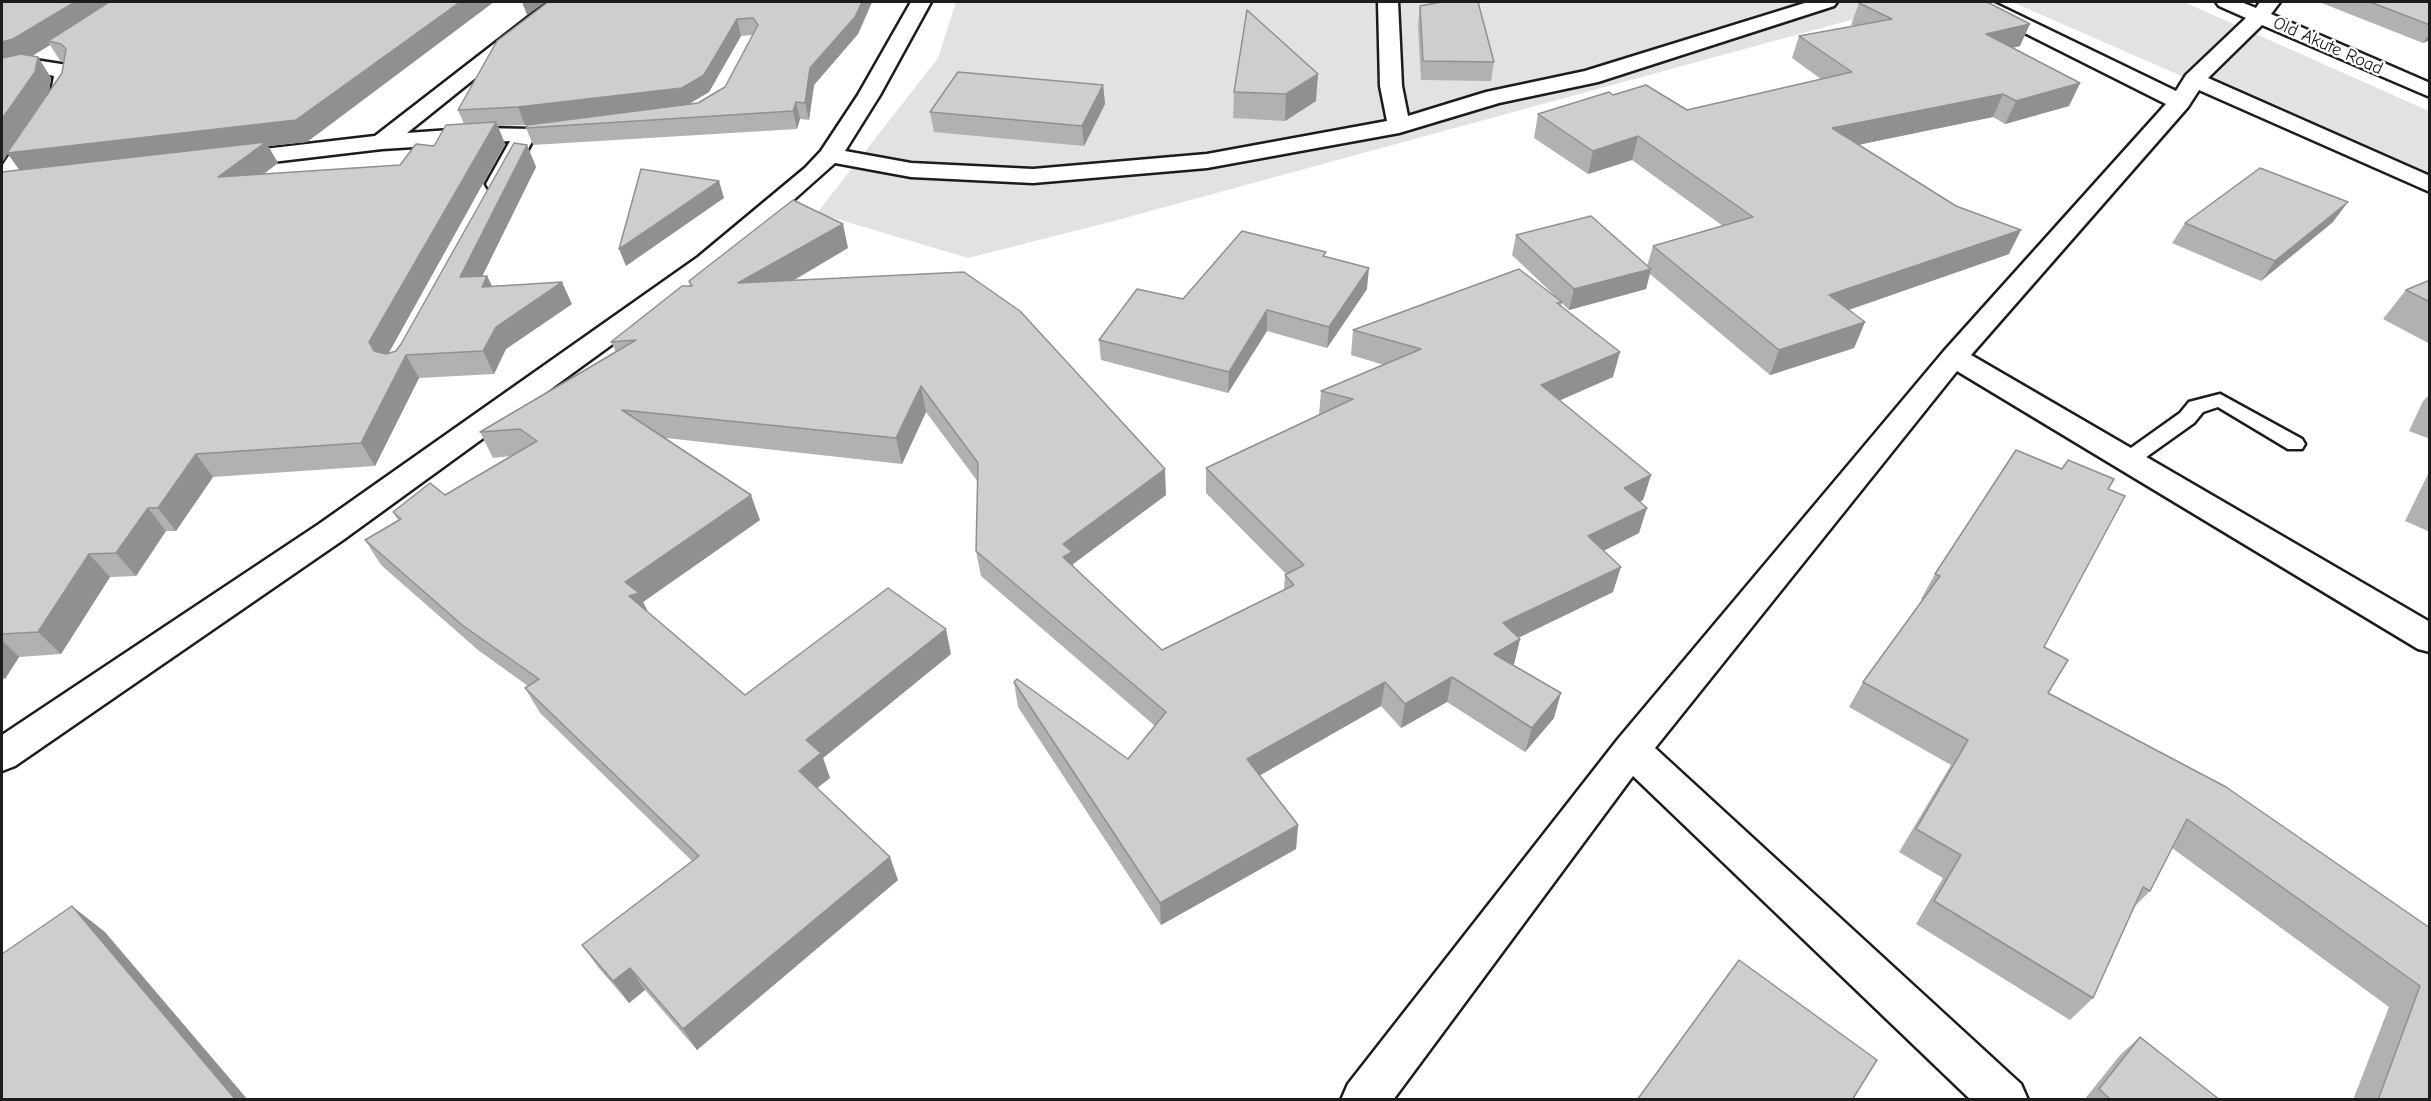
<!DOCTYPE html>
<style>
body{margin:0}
#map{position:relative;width:2431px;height:1101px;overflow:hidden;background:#fff;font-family:"Comic Neue",sans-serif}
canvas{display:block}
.frame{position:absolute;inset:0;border:3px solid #1c1c1c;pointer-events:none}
</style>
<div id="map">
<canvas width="2431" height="1101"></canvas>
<div class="frame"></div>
</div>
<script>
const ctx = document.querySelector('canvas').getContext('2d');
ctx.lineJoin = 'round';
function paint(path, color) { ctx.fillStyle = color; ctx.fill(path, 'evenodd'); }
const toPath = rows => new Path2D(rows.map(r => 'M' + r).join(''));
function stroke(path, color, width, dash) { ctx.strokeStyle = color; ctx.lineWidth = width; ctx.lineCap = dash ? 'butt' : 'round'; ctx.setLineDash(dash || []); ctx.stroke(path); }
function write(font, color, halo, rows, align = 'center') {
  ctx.font = font + ' "Comic Neue",sans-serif'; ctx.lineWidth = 4.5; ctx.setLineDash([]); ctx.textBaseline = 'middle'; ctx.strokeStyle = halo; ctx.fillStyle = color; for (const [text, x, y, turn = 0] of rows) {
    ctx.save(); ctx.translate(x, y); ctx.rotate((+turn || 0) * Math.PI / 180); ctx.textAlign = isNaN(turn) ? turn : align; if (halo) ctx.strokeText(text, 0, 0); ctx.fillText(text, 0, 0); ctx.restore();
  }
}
paint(toPath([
 [956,2,1917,2,1110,222,968,258,817,213,938,58],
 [2012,2,2184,2,2429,111,2429,184]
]), '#e2e2e2');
const lane = toPath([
 [2220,394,2302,439,2305,444,2302,449,2288,449,2218,407,2203,412,2194,423,2135,465,2121,465,2117,460,2121,455,2180,413,2189,402,2220,394]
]);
const street = toPath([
 [548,2,570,2,407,133,479,128,533,129,536,134,507,189,498,191,489,189,486,184,510,141,382,149,230,167,222,165,218,160,222,155,230,153,375,136,548,2],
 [911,2,931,2,880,95,845,151,911,163,1033,169,1207,154,1387,121,1380,86,1378,2,1398,2,1402,86,1408,116,1486,92,1585,71,1808,2,1837,2,1834,6,1598,82,1499,103,1399,133,1207,168,1033,183,911,177,835,163,716,269,343,540,15,766,2,771,2,735,319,524,698,257,805,168,821,151,858,95,911,2],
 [1968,2,1992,2,2176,91,2186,75,2246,18,2219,6,2216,2,2241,2,2256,8,2260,2,2280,2,2271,14,2430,83,2430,97,2262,25,2208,78,2430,176,2430,192,2199,90,2188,107,1971,355,2430,622,2430,652,2418,649,1957,371,1655,748,2021,1084,2028,1100,1971,1100,1633,776,1393,1100,1341,1100,1348,1084,1618,739,1944,351,2166,104,1971,6,1968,2],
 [35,60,74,66,77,71,73,93,28,163,11,186,2,188,2,166,51,93,54,76,35,72,2,79,2,67,35,60]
]);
stroke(lane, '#1c1c1c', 5);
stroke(street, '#1c1c1c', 5);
paint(lane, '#fff');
paint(street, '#fff');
paint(toPath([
 [2,2,307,142,268,146,278,163,264,174,400,165,434,146,464,124,458,110,497,41,872,2,858,34,814,85,809,120,800,119,797,129,533,145,526,128,558,121,525,125,498,126,505,144,388,354,396,351,401,344,527,145,536,167,482,276,487,276,492,286,572,304,506,349,494,374,419,378,375,466,213,477,176,531,166,531,136,576,110,577,61,654,19,657,5,679,2,679,2,172,19,170,8,154],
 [753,35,725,87,698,103,689,104,709,92,741,36],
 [50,45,61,62,64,62,62,73,49,91,51,78,38,57,32,56],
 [2319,2,2430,2,2430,40,2423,43],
 [1859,3,2020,46,2013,48,2080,83,2069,106,2005,124,1993,117,1858,145,2009,254,1849,310,1865,322,1854,348,1770,375,1650,274,1646,289,1569,310,1562,303,1561,306,1613,377,1559,400,1651,475,1643,500,1640,502,1639,533,1603,551,1613,592,1518,638,1520,639,1514,664,1512,665,1554,718,1525,752,1447,702,1401,728,1381,706,1259,776,1298,825,1296,849,1161,925,1018,707,1014,682,1128,759,1155,726,981,576,976,551,978,482,926,412,902,464,666,438,760,520,643,602,648,613,745,695,951,654,823,758,830,778,817,788,898,880,697,1050,645,990,629,1003,598,967,582,945,692,861,540,713,525,688,528,686,478,650,381,565,365,540,398,520,393,512,445,495,511,456,493,458,480,432,616,352,611,342,691,286,689,281,848,248,793,281,1166,495,1073,564,1073,567,1162,650,1284,590,1285,575,1286,574,1206,493,1206,468,1319,415,1321,391,1384,365,1351,355,1353,330,1554,295,1512,255,1516,235,1647,266,1653,246,1723,226,1632,160,1588,174,1534,138,1538,114,1613,95,1687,110,1821,79,1792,58,1799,36,1854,26,1851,25],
 [1420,6,1494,62,1491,81,1421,80,1418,25],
 [1247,10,1316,101,1285,121,1233,118,1234,92],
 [1103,85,1105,104,1084,146,934,132,930,112],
 [2333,222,2261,281,2172,243,2185,223],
 [1325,257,1367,289,1327,348,1267,331,1228,393,1101,360,1099,340,1183,299],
 [2430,280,2430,344,2383,319,2406,290],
 [2430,394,2430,439,2409,431,2423,401],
 [2430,470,2430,532,2405,521],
 [2108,489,2044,647,2048,693,2430,928,2430,1100,2353,1100,2389,1007,2172,848,2150,891,2133,908,2093,998,2070,1020,1916,924,1943,878,1899,852,1951,765,1849,707,1863,682,1923,600,1921,599,1935,574],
 [2140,1037,2220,1100,2084,1100,2120,1055]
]), '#b1b1b1');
paint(toPath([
 [75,2,119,2,48,41,50,45,27,59,2,65,2,42],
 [460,2,494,2,307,142,268,146,278,163,231,198,23,174,8,154,2,163,2,119,38,57,51,78,49,92],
 [522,2,546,2,527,15],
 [862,2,872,2,858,34,814,85,809,120,805,103,810,68],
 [737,19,741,36,709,92,687,105,525,125,518,107],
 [2030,24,2020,46,1976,56,1986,34],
 [2430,33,2430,40,2423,43],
 [1318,74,1316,101,1285,121,1286,94],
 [2080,83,2069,106,2005,124,2016,101],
 [1103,85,1105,104,1084,146,1082,126],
 [2003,94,1993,117,1823,152,1832,128],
 [796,102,800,119,797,129,793,111],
 [496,122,505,144,382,365,369,342],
 [1638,136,1632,160,1588,174,1593,151],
 [527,145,536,167,471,299,460,277],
 [719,181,724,198,626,266,619,249],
 [2348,202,2333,222,2261,281,2275,261],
 [843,224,848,248,745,308,738,283],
 [2021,230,2009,254,1819,320,1829,295],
 [1369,268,1367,289,1327,348,1329,327],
 [1651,269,1646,289,1569,310,1574,289],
 [487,276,498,298,482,287],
 [562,282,572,304,506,349,494,374,483,351,496,327],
 [1267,310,1267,331,1228,393,1229,372],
 [1865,322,1854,348,1770,375,1779,350],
 [1620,352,1613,377,1536,411,1541,385],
 [406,355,419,378,375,466,361,443],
 [921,386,926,412,902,464,896,438],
 [196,454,213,477,176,531,158,508],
 [1165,469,1166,495,1073,564,1075,577,1063,557,1063,544],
 [1651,475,1643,500,1616,513,1624,488],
 [751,495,760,520,643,602,651,618,629,596,625,582],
 [148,508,166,531,136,576,116,553],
 [1647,508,1639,533,1581,562,1588,536],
 [89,554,110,577,61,654,38,632],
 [1621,567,1613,592,1497,648,1503,623],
 [946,629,951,654,823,758,830,778,808,795,799,771,806,740],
 [1520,639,1514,664,1488,679,1494,654],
 [2,640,19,657,5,679,2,676],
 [1452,677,1447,702,1401,728,1405,704],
 [1385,682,1381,706,1246,783,1247,759],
 [1561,693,1554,718,1525,752,1532,728],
 [1298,825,1296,849,1161,925,1160,903],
 [890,857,898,880,697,1050,683,1029],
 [72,906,105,932,248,1100,236,1100],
 [630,968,645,990,629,1003,613,981]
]), '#909090');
const building = toPath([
 [2,2,75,2,13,39,2,42,2,2],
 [109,2,460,2,296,120,7,153,62,73,66,49,61,44,48,41,109,2],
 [548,2,862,2,855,17,810,68,805,103,796,102,793,111,526,128,527,125,698,103,725,87,758,25,753,18,737,19,704,75,682,88,518,107,458,110,497,41,548,2],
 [1441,2,1478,2,1494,62,1423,61,1420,6,1441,2],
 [1863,2,1987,2,2030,24,1986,34,2080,83,2016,101,2003,94,1832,128,1956,206,2021,230,1829,295,1865,322,1779,350,1653,246,1753,217,1638,136,1593,151,1538,114,1609,92,1613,95,1646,85,1687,110,1852,72,1799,36,1892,19,1859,3,1863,2],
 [2370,2,2430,2,2430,25,2370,2],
 [1247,10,1318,74,1286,94,1234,92,1247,10],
 [21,54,38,57,35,72,2,119,2,58,21,54],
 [958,72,1103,85,1082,126,930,112,958,72],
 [496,122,369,342,374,351,386,354,396,351,401,344,514,143,527,145,460,277,487,276,482,287,562,282,496,327,483,351,406,355,361,443,196,454,158,508,148,508,116,553,89,554,38,632,2,634,2,172,266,142,218,177,400,165,416,144,434,146,446,125,496,122],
 [2260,168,2348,202,2275,261,2185,223,2260,168],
 [641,169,719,181,619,249,641,169],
 [793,200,843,224,738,283,964,272,1020,311,1165,469,1063,544,1072,552,1063,557,1162,650,1294,585,1285,575,1304,565,1206,468,1353,399,1321,391,1421,349,1353,330,1519,269,1562,302,1557,303,1620,352,1541,385,1651,475,1624,488,1647,508,1588,536,1621,567,1503,623,1520,639,1494,654,1561,693,1532,728,1452,677,1405,704,1385,682,1247,759,1298,825,1160,903,1014,682,1017,679,1128,759,1166,712,976,551,978,463,921,386,896,438,622,410,751,495,625,582,639,593,629,596,745,695,888,588,946,629,806,740,821,753,799,771,890,857,683,1029,630,968,613,981,582,945,699,856,525,688,539,679,462,625,365,540,401,519,393,512,430,483,445,495,537,441,520,429,480,432,636,340,611,342,682,286,692,286,689,281,793,200],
 [1591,216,1651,269,1574,289,1516,235,1591,216],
 [1242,231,1326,252,1323,256,1369,268,1329,327,1267,310,1229,372,1099,340,1137,289,1183,299,1242,231],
 [2430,280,2430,302,2406,290,2430,280],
 [2016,450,2062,469,2068,460,2114,479,2108,489,2125,496,2044,647,2068,660,2048,693,2226,787,2430,928,2430,1100,2378,1100,2420,986,2187,819,2150,891,2143,887,2093,998,1934,901,1961,855,1916,829,1968,740,1863,682,1940,576,1935,574,2016,450],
 [72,906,236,1100,2,1100,2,954,72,906],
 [1739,960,1877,1060,1852,1100,1637,1100,1739,960],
 [2140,1037,2220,1100,2111,1100,2099,1089,2140,1037]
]);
paint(building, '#cecece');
stroke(building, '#909090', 1.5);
write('18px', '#1c1c1c', '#fff', [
 ["Old Akute Road",2328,46,24]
]);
</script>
